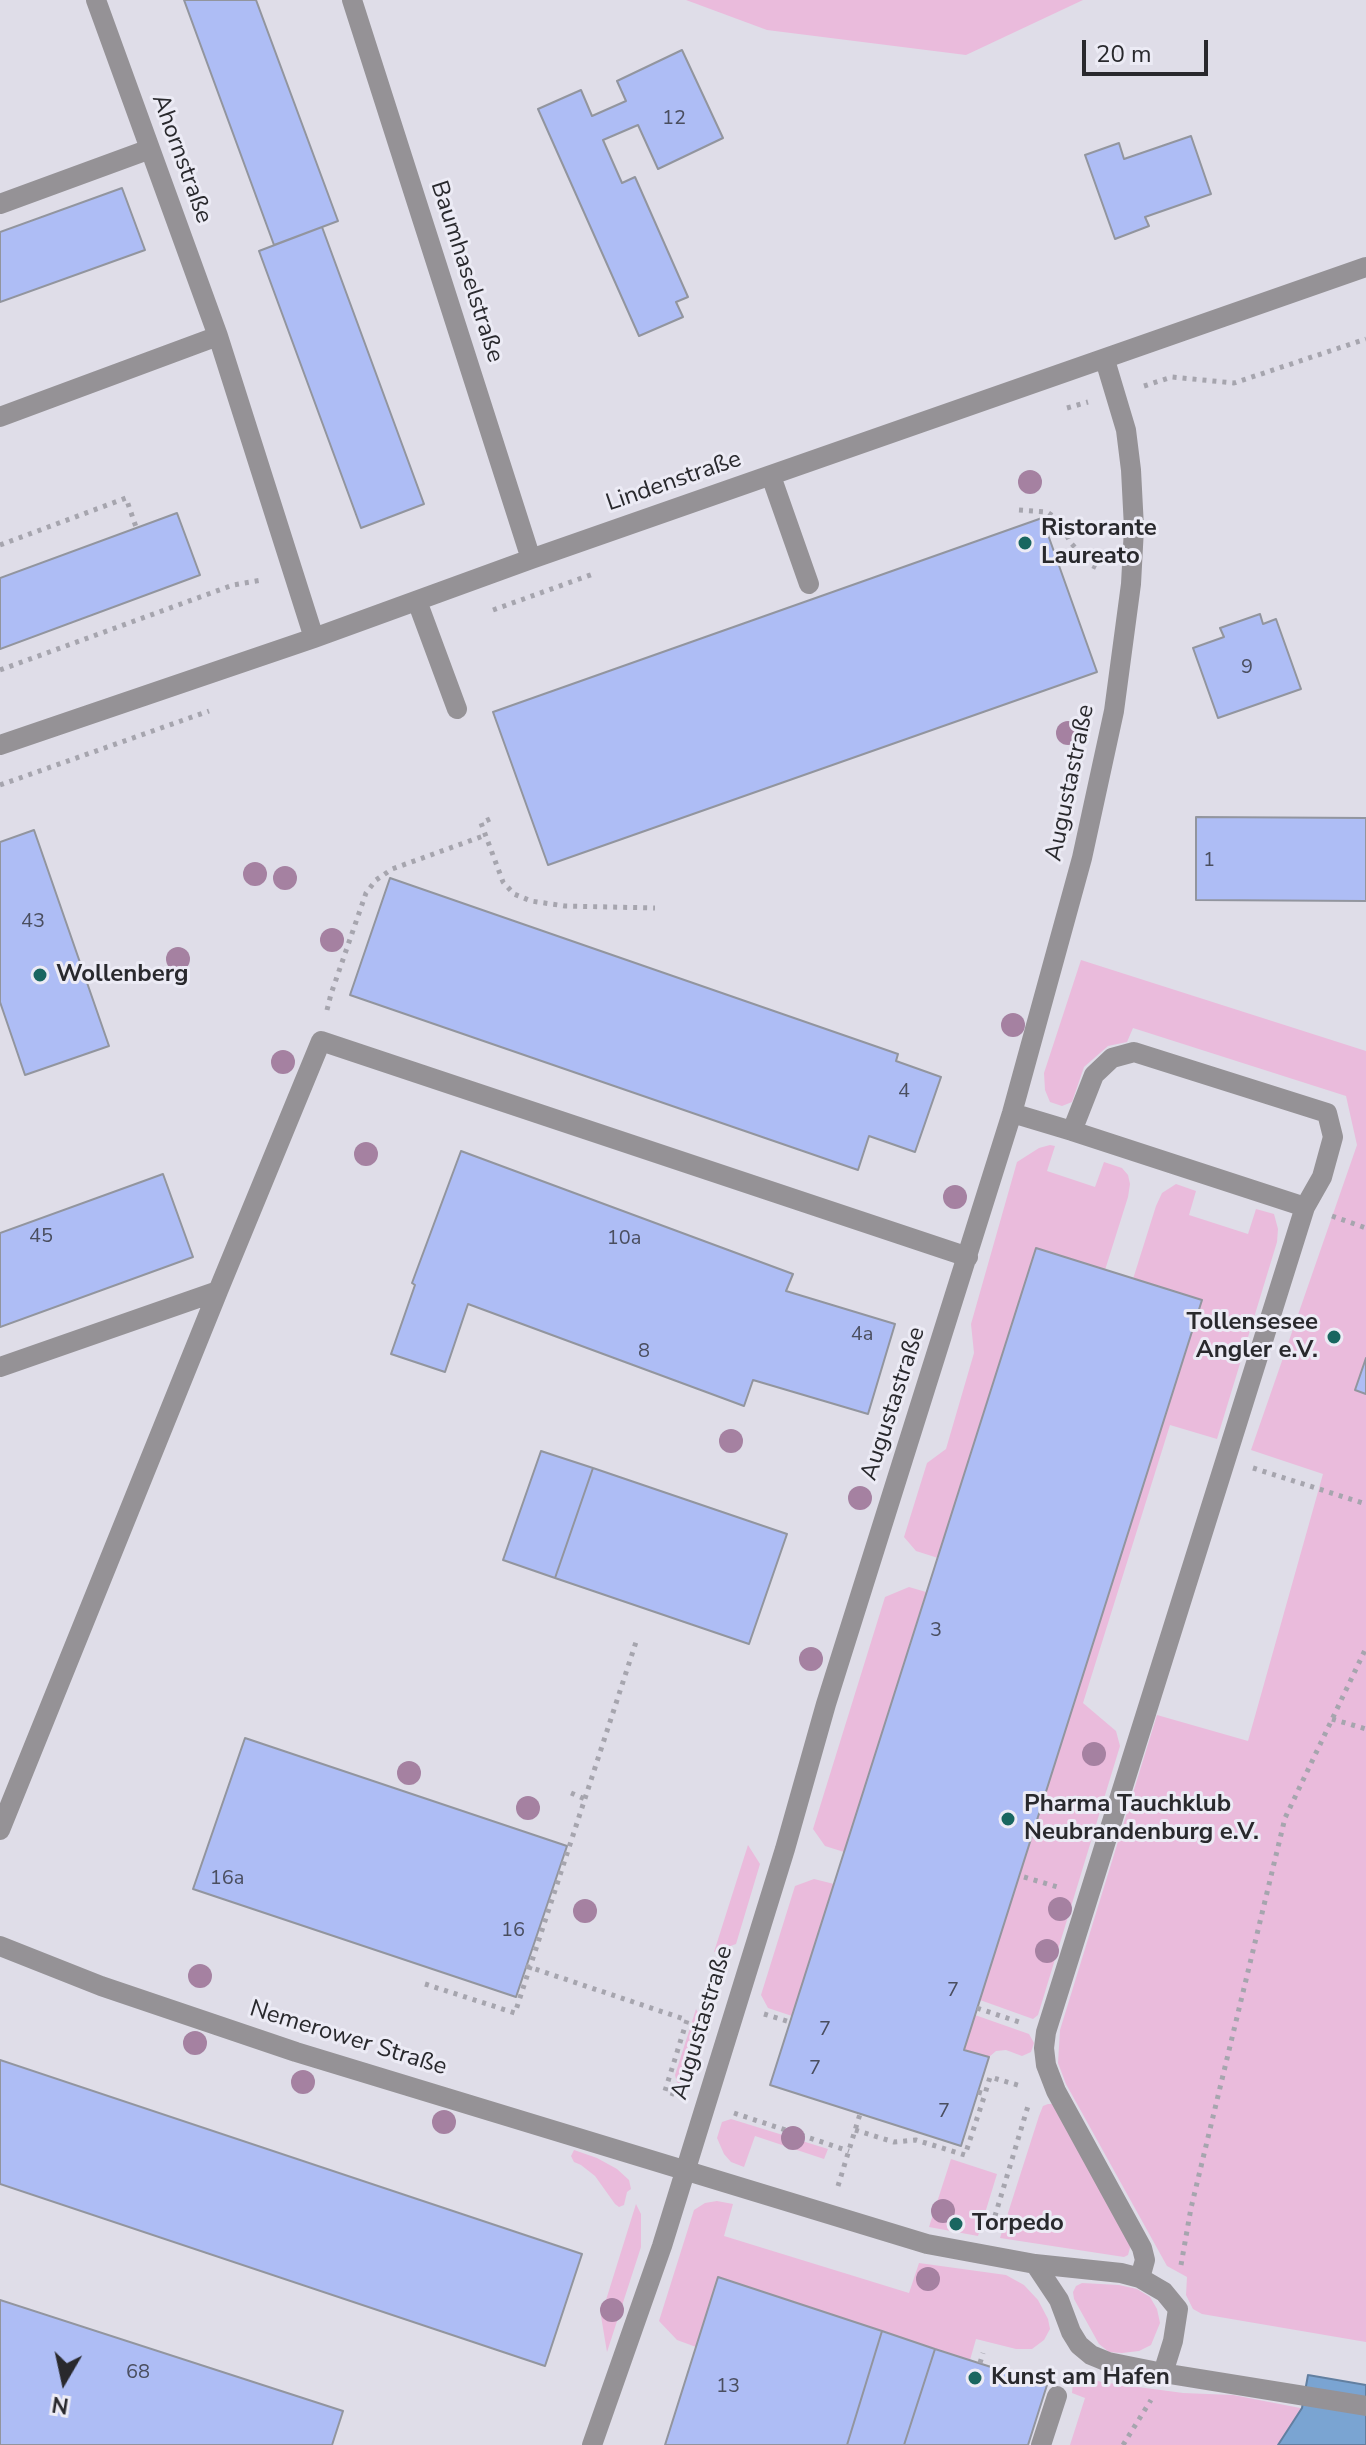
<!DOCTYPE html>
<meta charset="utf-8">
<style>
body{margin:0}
#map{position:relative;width:1366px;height:2445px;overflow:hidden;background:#dfdde8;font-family:"Nunito Sans",sans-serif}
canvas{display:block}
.north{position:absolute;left:24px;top:2341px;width:80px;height:80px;-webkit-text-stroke:6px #ecebf5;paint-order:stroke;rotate:189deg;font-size:22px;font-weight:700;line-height:32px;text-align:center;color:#29292d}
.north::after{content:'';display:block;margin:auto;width:28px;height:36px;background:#29292d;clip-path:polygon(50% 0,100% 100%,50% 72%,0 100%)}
.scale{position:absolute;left:1082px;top:40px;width:126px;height:36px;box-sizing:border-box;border:4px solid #29292d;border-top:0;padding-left:10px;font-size:24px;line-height:28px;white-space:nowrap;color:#29292d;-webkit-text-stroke:6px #ecebf5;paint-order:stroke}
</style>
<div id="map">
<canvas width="1366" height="2445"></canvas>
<div class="north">N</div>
<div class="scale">20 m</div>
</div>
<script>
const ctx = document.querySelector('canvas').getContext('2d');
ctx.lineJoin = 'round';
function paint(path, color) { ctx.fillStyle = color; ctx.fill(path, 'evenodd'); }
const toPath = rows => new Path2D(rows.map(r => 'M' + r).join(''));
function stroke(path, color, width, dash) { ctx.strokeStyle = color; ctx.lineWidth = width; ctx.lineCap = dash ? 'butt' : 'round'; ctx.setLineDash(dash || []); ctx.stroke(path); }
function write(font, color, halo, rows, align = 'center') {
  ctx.font = font + ' "Nunito Sans",sans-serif'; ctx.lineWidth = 6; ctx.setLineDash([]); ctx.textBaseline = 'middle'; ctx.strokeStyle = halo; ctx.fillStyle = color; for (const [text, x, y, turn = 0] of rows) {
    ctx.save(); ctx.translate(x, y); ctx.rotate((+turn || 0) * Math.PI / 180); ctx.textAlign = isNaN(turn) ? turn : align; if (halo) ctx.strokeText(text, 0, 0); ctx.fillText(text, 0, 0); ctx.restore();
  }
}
paint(toPath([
 [686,0,1083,0,966,55,767,30],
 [1081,960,1366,1051,1366,2342,1202,2314,1193,2309,1186,2295,1187,2277,1167,2266,1066,2084,1058,2063,1060,2030,1157,1715,1248,1741,1323,1474,1251,1450,1357,1145,1346,1096,1133,1028,1127,1042,1108,1046,1084,1067,1072,1102,1062,1106,1050,1102,1045,1090,1044,1073],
 [1050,1145,1055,1146,1047,1171,1095,1187,1104,1162,1122,1168,1128,1175,1130,1184,1128,1197,1105,1270,1036,1248,938,1558,916,1551,904,1537,927,1463,946,1449,974,1353,971,1324,1017,1162,1039,1148],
 [1176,1184,1196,1191,1189,1215,1248,1234,1256,1209,1274,1214,1278,1229,1277,1242,1217,1439,1170,1425,1083,1703,1116,1731,1120,1746,1038,2015,1033,2019,980,2000,1133,1279,1156,1206,1162,1193],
 [909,1587,926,1592,844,1852,825,1846,813,1829,885,1597],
 [748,1845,760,1864,736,1944,714,1952],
 [814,1879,834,1884,792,2016,768,2008,761,1995,795,1886],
 [696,2009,708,2031,696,2073,687,2090,677,2082,675,2075],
 [975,2015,1029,2034,1034,2043,1031,2052,1022,2056,1006,2050,996,2051,989,2057,964,2050],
 [1048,2104,1053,2104,1131,2244,1128,2255,1124,2257,1000,2238,1039,2116,1043,2106],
 [731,2119,828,2149,824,2159,755,2136,744,2167,731,2162,724,2154,717,2138,722,2122],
 [574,2150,597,2158,617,2169,629,2180,631,2189,627,2192,624,2205,619,2207,615,2204,595,2176,581,2165,574,2162,571,2156],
 [951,2159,997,2174,978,2236,929,2227],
 [717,2201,733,2204,724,2236,909,2293,919,2263,1006,2275,1024,2285,1038,2300,1048,2319,1050,2329,1044,2340,1032,2349,1016,2349,976,2339,970,2360,718,2278,696,2347,677,2340,659,2321,694,2210,705,2203],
 [636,2204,641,2214,641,2247,607,2352,601,2316],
 [1082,2283,1119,2285,1137,2289,1150,2297,1157,2309,1160,2323,1151,2345,1139,2351,1122,2353,1109,2352,1099,2344,1074,2299,1073,2292,1076,2286],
 [1074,2372,1101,2382,1183,2393,1233,2395,1352,2418,1344,2445,1070,2445,1085,2398,1072,2393]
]), '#eabbdc');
const water = toPath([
 [1308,2375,1366,2385,1366,2445,1278,2445,1302,2408,1308,2375]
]);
paint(water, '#7aa4d2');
stroke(water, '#627fa0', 2);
const building = toPath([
 [184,0,256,0,338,221,274,245,184,0],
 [682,50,723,138,658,169,638,125,603,140,622,183,635,177,688,297,676,302,683,317,639,336,538,109,581,90,592,116,626,101,617,81,682,50],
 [1191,136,1211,194,1145,217,1149,226,1115,239,1085,155,1119,143,1124,159,1191,136],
 [122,188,145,250,0,302,0,232,122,188],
 [322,227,424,504,361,528,259,251,322,227],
 [177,513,200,575,0,649,0,578,177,513],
 [1042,518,1097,672,548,865,493,712,1042,518],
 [1260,614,1263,624,1276,619,1301,689,1218,718,1193,648,1224,637,1220,628,1260,614],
 [1196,817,1366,818,1366,901,1196,900,1196,817],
 [34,830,109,1046,25,1075,0,1002,0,842,34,830],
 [390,878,898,1054,896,1061,941,1077,915,1152,869,1136,858,1170,350,995,390,878],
 [461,1151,793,1274,786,1291,895,1324,868,1414,753,1380,744,1406,468,1304,445,1372,391,1354,415,1285,412,1283,461,1151],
 [163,1174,193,1257,0,1327,0,1233,163,1174],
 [1036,1248,1202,1300,964,2050,989,2057,961,2146,770,2085,1036,1248],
 [1366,1358,1366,1394,1355,1390,1366,1358],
 [541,1451,593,1468,555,1578,503,1560,541,1451],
 [593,1468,787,1534,749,1644,555,1578,593,1468],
 [245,1738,567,1846,516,1997,193,1889,245,1738],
 [0,2060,582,2254,545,2366,0,2184,0,2060],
 [718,2277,882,2331,847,2445,665,2445,718,2277],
 [0,2300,343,2411,332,2445,0,2445,0,2300],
 [882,2331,935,2349,904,2445,847,2445,882,2331],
 [935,2349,1047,2385,1028,2445,904,2445,935,2349]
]);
paint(building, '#aebdf5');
stroke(building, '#92959e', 2);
stroke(toPath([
 [1144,386,1172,377,1234,383,1366,339],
 [1067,408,1088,402],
 [1019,510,1047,512,1059,520,1070,542,1091,565,1099,569],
 [0,545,126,498,136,527],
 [493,610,593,574],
 [0,670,233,585,262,580],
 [0,785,209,711],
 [490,819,481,823,503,882,514,894,531,901,565,906,655,908],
 [327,1010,331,994,366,893,376,880,392,869,486,835],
 [1332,1216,1366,1228],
 [1253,1468,1366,1504],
 [1332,1719,1366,1729],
 [571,1793,585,1799],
 [1024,1877,1061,1888],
 [526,1966,687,2020,665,2091,679,2096],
 [425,1984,515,2013,637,1639],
 [977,2008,1019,2022],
 [764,2014,790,2022],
 [978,2092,985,2094,990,2077,1021,2086],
 [734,2113,849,2151],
 [855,2130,894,2142,916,2140,965,2155,985,2094],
 [838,2186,860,2114],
 [992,2226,1028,2106],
 [1181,2265,1191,2208,1285,1818,1366,1648],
 [980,2363,983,2353],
 [1123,2445,1151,2400]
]), '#a6a5ae', 5, [4, 6]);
stroke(toPath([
 [96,0,218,336,314,638],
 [352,0,531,559],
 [0,204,150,149],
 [0,417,218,336],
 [771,476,809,584],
 [417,601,457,709],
 [0,745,314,638,531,559,1366,267],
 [1012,1113,1072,1131,1094,1075,1112,1058,1134,1052,1327,1113,1333,1137,1322,1177,1305,1207,1046,2032,1044,2048,1046,2065,1056,2091,1142,2248,1145,2260,1140,2278],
 [1072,1131,1305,1207],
 [0,1367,218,1291,321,1041,968,1257],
 [0,1830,218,1291],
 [0,1946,101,1986,296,2052,927,2244,1035,2264,1059,2300,1071,2332,1079,2345,1091,2355,1108,2362,1163,2373,1366,2406],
 [1035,2264,1121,2273,1140,2278,1164,2292,1178,2309,1173,2341,1163,2373],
 [592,2445,662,2246,785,1849,826,1704,1012,1113,1082,858,1114,711,1131,584,1134,528,1131,470,1126,430,1105,360],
 [1041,2445,1057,2396]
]), '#959296', 20);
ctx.fillStyle = '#a581a1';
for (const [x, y] of [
 [1030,482],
 [1068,733],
 [255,874],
 [285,878],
 [332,940],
 [178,959],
 [1013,1025],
 [283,1062],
 [366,1154],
 [955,1197],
 [731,1441],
 [860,1498],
 [811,1659],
 [1094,1754],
 [409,1773],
 [528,1808],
 [1060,1909],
 [585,1911],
 [1047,1951],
 [200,1976],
 [195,2043],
 [303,2082],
 [444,2122],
 [793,2138],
 [943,2211],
 [928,2279],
 [612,2310]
]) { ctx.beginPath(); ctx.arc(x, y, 12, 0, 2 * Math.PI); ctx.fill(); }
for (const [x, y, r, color] of [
 [1025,543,8,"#196660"],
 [40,975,8,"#196660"],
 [1334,1337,8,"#196660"],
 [1008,1819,8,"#196660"],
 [956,2224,8,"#196660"],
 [975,2378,8,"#196660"]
]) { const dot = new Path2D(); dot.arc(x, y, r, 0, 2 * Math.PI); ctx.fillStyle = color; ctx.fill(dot); stroke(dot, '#ecebf5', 3); }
write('20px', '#4a4e5f', null, [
 ["12",674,119],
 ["9",1247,668],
 ["1",1209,861],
 ["43",33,922],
 ["4",904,1092],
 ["45",41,1237],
 ["10a",624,1239],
 ["4a",862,1335],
 ["8",644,1352],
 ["3",936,1631],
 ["16a",227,1879],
 ["16",513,1931],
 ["7",953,1991],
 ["7",825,2030],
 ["7",815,2069],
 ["7",944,2112],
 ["68",138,2373],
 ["13",728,2387]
]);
write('24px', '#29292d', '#ecebf5', [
 ["Ahornstraße",181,159,70],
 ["Baumhaselstraße",466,272,72],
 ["Lindenstraße",674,482,-19],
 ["Augustastraße",1071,783,-78],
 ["Augustastraße",894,1404,-72],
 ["Augustastraße",703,2023,-73],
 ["Nemerower Straße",348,2039,17]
]);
write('bold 24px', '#29292d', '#ecebf5', [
 ["Ristorante",1041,529],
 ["Laureato",1041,557],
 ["Wollenberg",56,975],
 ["Tollensesee",1318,1323,"right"],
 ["Angler e.V.",1318,1351,"right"],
 ["Pharma Tauchklub",1024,1805],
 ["Neubrandenburg e.V.",1024,1833],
 ["Torpedo",972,2224],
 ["Kunst am Hafen",991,2378]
], 'left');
</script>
